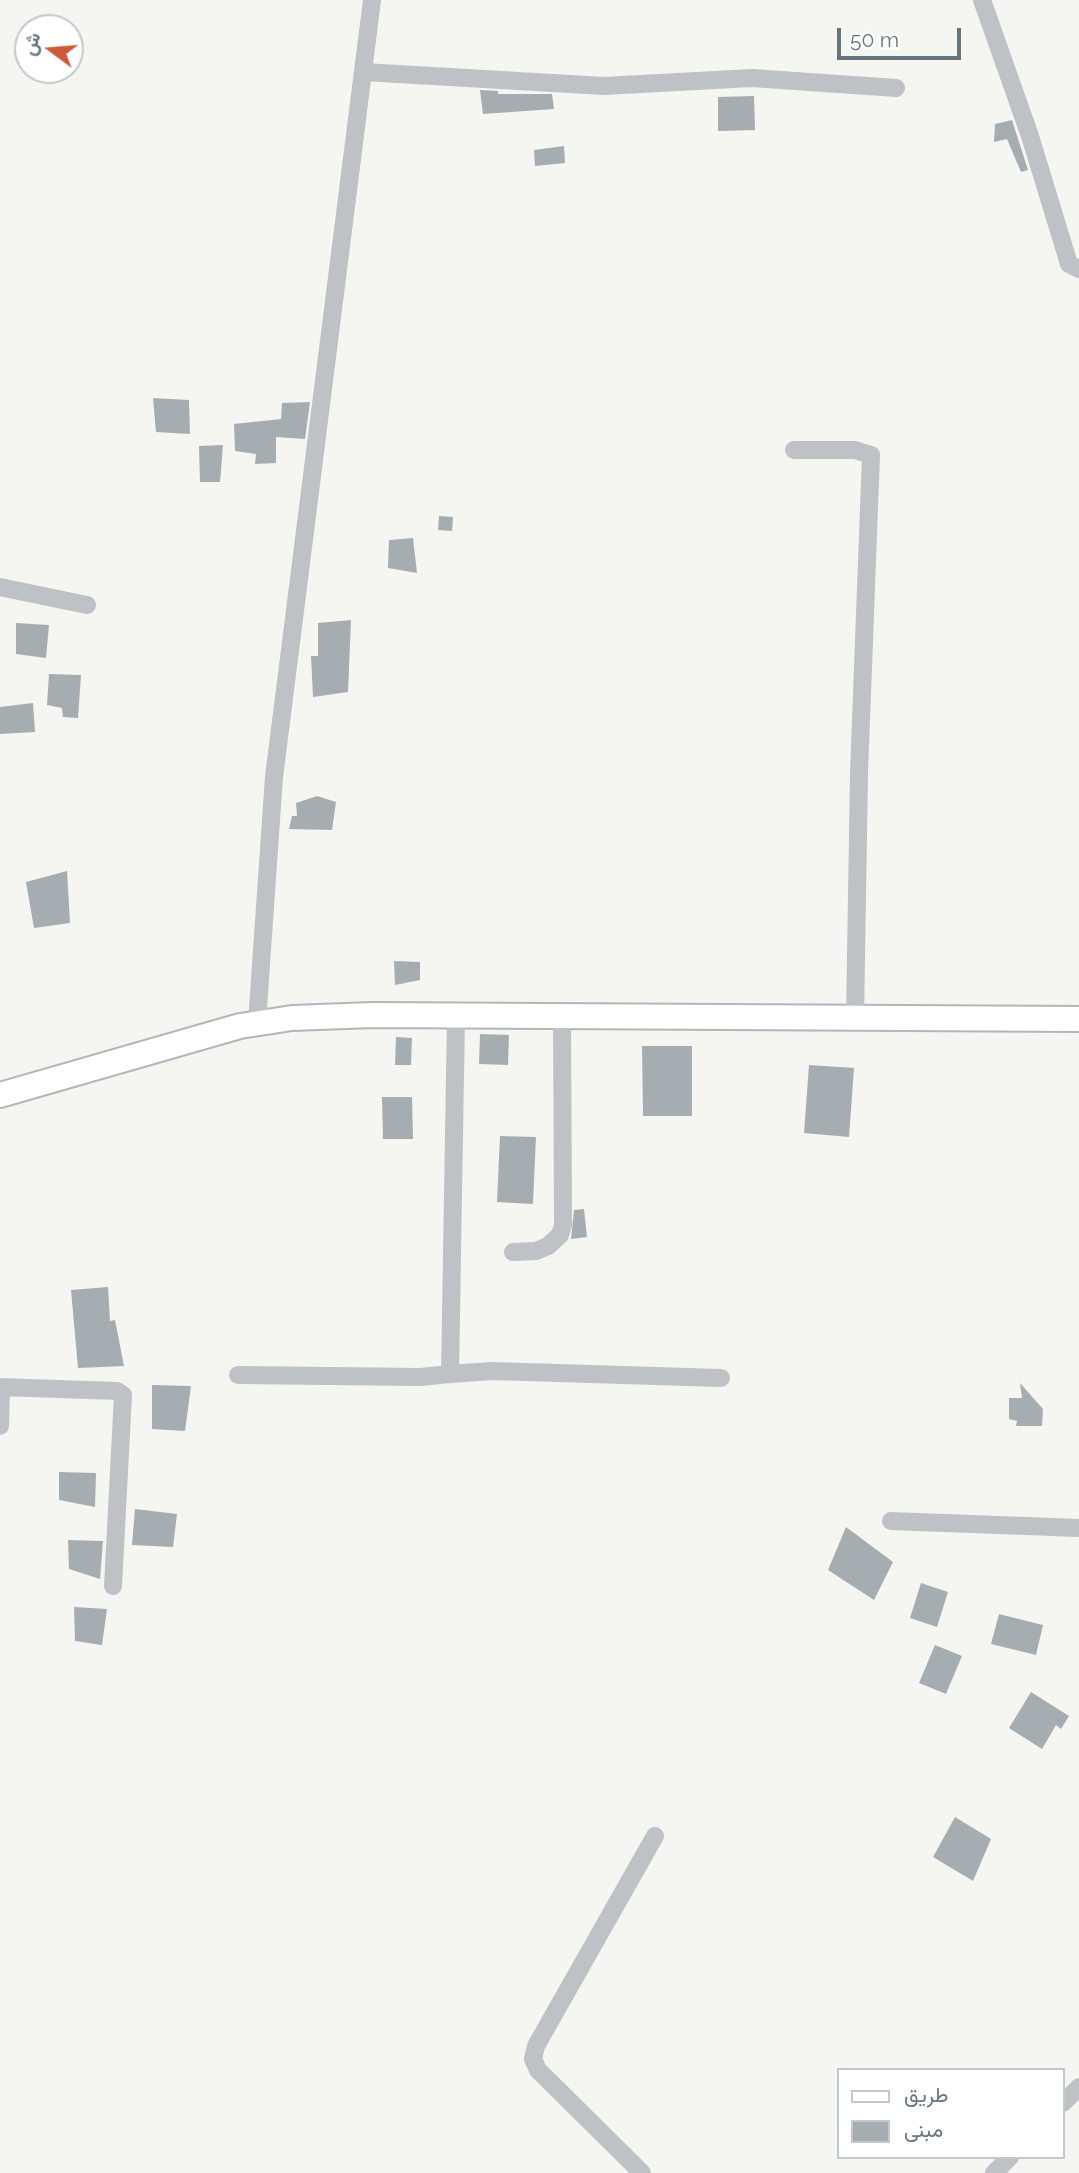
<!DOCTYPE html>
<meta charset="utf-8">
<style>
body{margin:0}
#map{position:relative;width:1079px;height:2173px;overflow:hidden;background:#f5f5f2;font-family:Raleway,Vazirmatn,sans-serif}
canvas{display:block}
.legend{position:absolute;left:837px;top:2068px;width:228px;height:91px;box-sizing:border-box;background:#fff;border:2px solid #c2c8cc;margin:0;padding:9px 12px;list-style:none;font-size:21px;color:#67757f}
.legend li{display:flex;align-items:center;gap:14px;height:35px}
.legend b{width:35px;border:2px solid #c2c8cc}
.north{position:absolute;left:14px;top:14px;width:70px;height:70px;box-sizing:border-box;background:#fff;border:2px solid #c2c8cc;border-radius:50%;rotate:286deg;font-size:19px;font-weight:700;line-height:28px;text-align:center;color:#67757f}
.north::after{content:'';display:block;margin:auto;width:24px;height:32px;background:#ce5939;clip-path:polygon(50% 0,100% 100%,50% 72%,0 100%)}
.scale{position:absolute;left:837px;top:28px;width:124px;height:32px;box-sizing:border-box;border:4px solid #67757f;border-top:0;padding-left:9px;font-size:21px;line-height:24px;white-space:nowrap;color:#67757f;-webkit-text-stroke:5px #fff;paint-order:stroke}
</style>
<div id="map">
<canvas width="1079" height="2173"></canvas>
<ul class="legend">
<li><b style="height:9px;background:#fff"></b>طريق</li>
<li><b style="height:19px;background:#a6adb1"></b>مبنى</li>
</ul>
<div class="north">ش</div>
<div class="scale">50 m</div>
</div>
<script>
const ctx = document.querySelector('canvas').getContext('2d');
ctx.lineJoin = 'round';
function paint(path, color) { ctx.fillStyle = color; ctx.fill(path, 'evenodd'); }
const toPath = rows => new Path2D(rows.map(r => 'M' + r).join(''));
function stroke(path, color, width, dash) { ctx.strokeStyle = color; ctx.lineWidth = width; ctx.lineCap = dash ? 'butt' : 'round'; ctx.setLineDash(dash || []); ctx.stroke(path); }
paint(toPath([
 [480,90,498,91,498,94,552,94,554,109,483,114],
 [754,96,755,130,718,131,718,97],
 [1012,120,1028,170,1021,172,1007,139,994,142,995,124],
 [564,146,565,163,535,166,534,150],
 [153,398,189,400,190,434,156,432],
 [310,402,305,439,276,437,276,463,255,464,256,454,235,451,234,424,281,419,282,403],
 [223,445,220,482,200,482,199,446],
 [439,516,453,517,452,531,438,530],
 [413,538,417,573,388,568,389,540],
 [351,620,348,692,313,697,311,656,318,656,318,623],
 [16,623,49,625,46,658,16,654],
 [49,674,81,675,78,718,63,717,62,708,47,705],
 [33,703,35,732,0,734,0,707],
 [317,796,336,802,332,830,289,829,292,816,297,816,296,803],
 [67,871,70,923,34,928,26,882],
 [394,961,420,962,420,980,395,985],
 [480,1034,509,1035,508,1065,479,1064],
 [396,1037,412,1038,411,1065,395,1065],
 [642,1046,692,1046,692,1116,643,1116],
 [809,1065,854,1068,849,1137,804,1133],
 [382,1097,412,1097,413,1139,383,1139],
 [500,1136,536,1137,533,1204,497,1202],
 [584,1209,587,1237,571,1239,574,1210],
 [108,1287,110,1321,115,1320,124,1366,78,1368,71,1290],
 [1020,1383,1043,1409,1042,1426,1016,1426,1017,1421,1009,1419,1009,1398,1022,1398],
 [152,1385,191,1386,185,1431,152,1429],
 [59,1472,96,1473,95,1507,59,1500],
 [135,1509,177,1514,173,1547,132,1545],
 [846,1527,893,1562,874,1600,828,1570],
 [68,1540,103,1541,100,1579,69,1569],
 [921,1583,948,1592,937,1627,910,1618],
 [74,1607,107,1609,102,1645,75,1641],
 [999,1614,1043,1625,1036,1655,991,1644],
 [935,1645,962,1656,946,1694,919,1683],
 [1031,1692,1069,1716,1061,1729,1056,1725,1042,1749,1009,1728],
 [955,1817,991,1839,973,1881,933,1857]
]), '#a6adb1');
const secondary = toPath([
 [0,1095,240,1026,292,1018,373,1015,1079,1019]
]);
stroke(secondary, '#b1b6b9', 28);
stroke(toPath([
 [982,0,1030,136,1069,264,1079,269],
 [364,72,604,86,752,78,896,88],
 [794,450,855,450,871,455,859,773,855,1019],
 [0,587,87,605],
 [257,1022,274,777,372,0],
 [513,1252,536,1251,548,1246,560,1235,563,1225,562,1017],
 [450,1374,492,1371,721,1378],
 [238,1375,420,1377,450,1374,456,1016],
 [0,1387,117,1391,123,1395,113,1586],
 [0,1426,1,1387],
 [891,1521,1079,1528],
 [1063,2103,1079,2087],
 [642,2173,538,2070,533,2059,536,2046,655,1836],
 [994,2173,1010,2157]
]), '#bec2c5', 18);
stroke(secondary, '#fff', 24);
</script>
